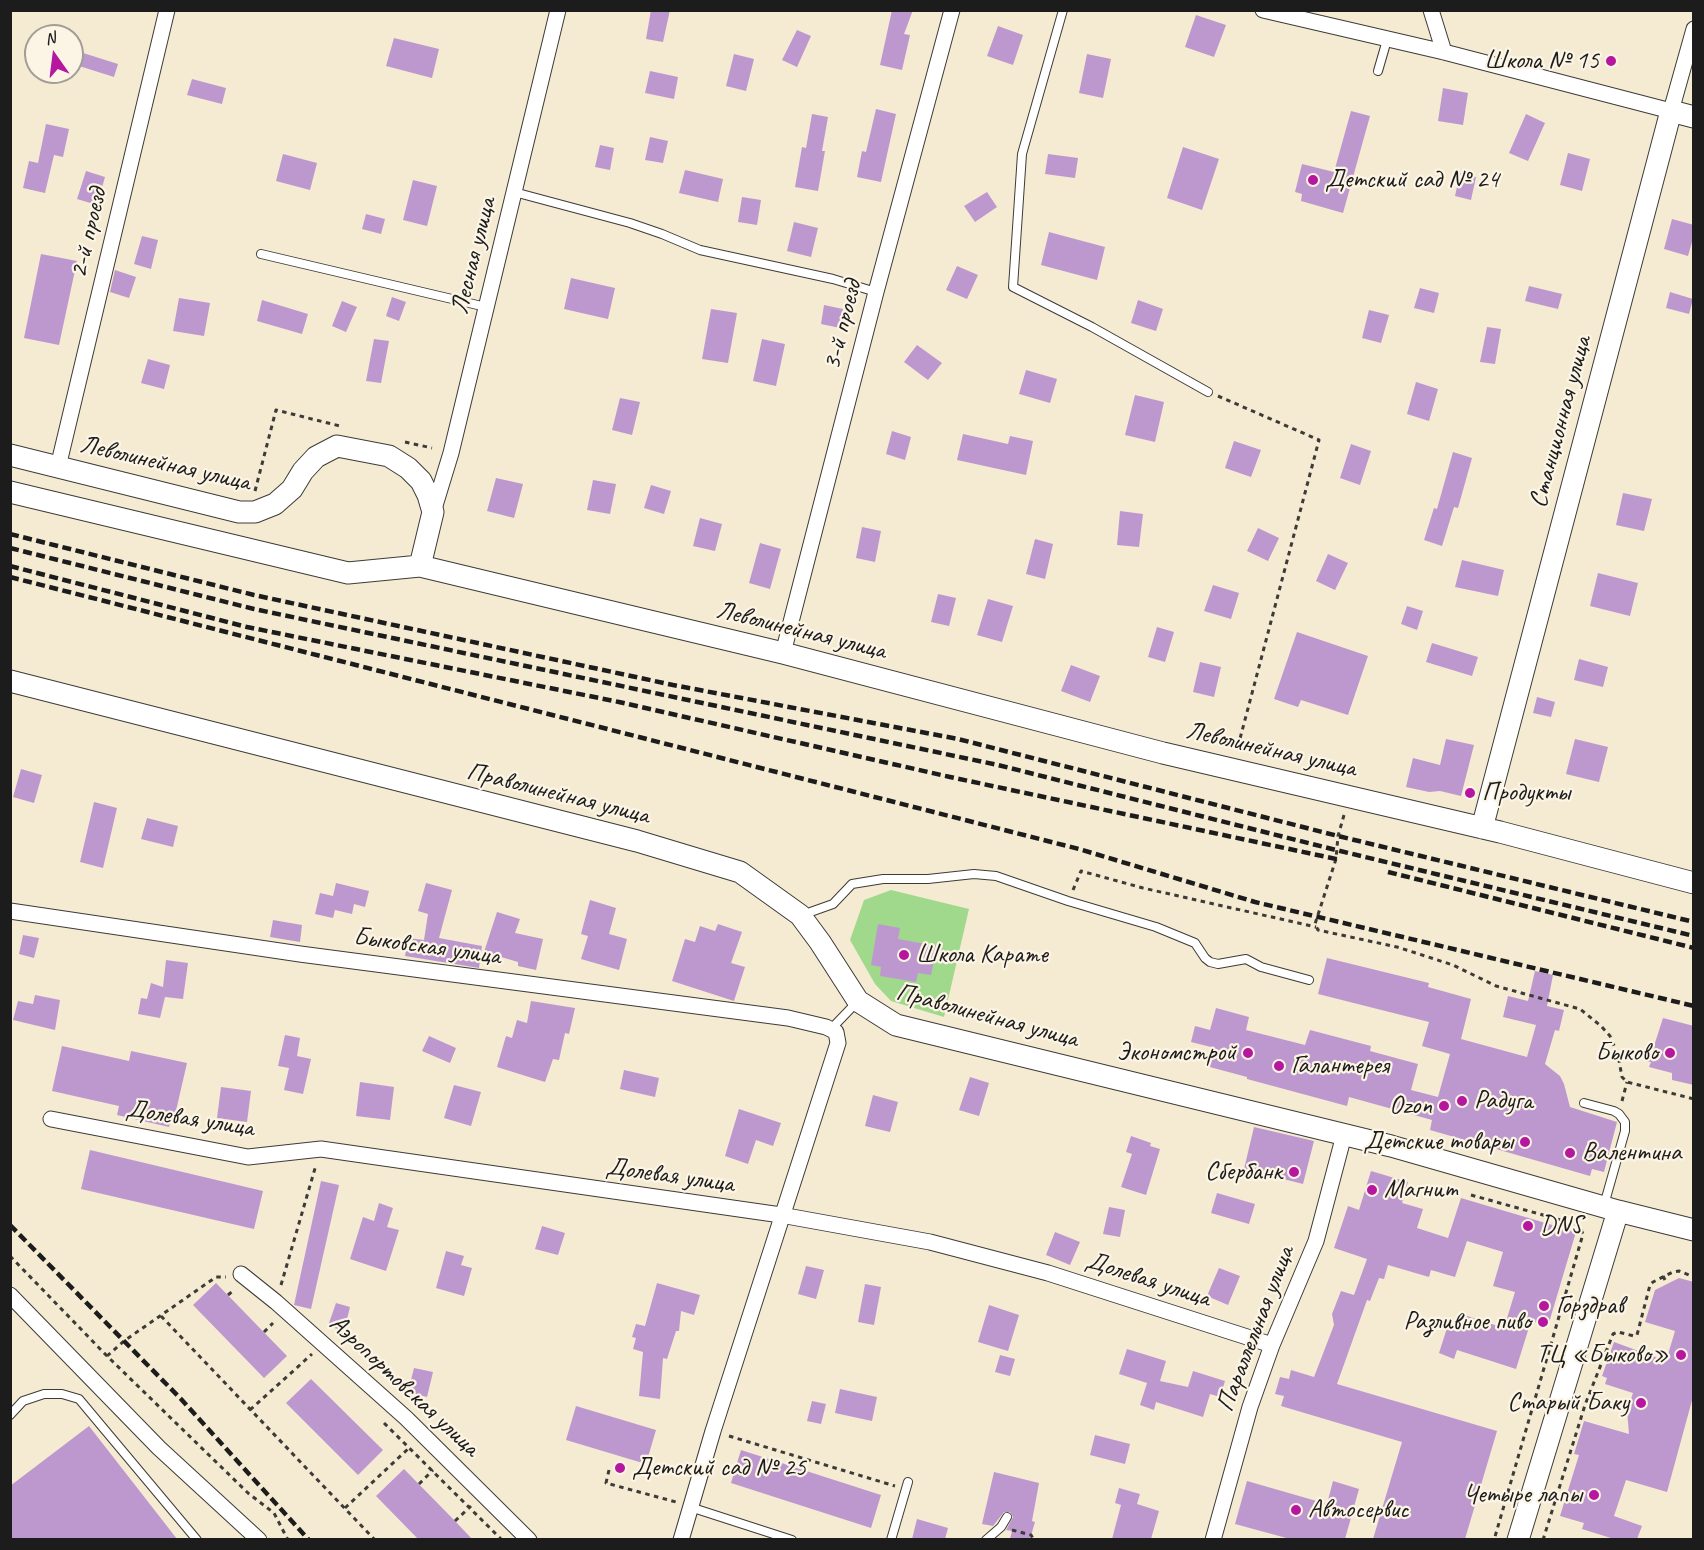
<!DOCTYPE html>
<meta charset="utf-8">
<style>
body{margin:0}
#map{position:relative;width:1704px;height:1550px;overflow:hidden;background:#f5ebd3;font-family:Caveat,sans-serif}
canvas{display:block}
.frame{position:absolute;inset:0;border:12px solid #1c1c1c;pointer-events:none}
.north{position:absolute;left:24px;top:24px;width:60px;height:60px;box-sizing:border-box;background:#fcf5e5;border:2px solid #a29e95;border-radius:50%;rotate:346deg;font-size:16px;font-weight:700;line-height:24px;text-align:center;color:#1c1c1c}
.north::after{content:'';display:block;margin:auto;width:21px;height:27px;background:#b5179e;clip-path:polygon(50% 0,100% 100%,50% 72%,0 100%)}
</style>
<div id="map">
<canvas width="1704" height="1550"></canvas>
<div class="frame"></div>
<div class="north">N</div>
</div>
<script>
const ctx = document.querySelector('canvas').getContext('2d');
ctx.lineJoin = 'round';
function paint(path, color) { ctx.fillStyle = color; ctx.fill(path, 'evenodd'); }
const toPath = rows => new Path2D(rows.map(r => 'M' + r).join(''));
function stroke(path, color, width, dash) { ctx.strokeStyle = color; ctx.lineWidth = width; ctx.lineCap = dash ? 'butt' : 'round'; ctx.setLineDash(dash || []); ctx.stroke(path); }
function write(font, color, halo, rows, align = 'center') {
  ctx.font = font + ' Caveat,sans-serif'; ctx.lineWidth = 4.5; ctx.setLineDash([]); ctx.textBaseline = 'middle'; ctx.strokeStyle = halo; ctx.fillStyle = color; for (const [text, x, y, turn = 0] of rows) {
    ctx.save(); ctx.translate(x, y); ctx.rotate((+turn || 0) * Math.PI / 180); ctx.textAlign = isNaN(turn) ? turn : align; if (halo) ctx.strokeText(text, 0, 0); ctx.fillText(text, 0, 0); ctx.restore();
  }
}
paint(toPath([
 [891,890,969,909,944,1017,891,1001,875,984,850,940,864,900]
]), '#a0d98c');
paint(toPath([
 [651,10,670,10,663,42,646,39],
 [892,10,913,10,904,34,910,35,902,70,880,65],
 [1196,15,1226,25,1214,57,1185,47],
 [998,26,1023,35,1013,65,987,56],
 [797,30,811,36,797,67,782,60],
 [394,38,439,49,432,78,386,66],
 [80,52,118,64,114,77,76,65],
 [734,54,754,59,746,91,726,86],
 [1087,54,1111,59,1103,98,1079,93],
 [650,71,678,77,674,99,645,93],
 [192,79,226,88,222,104,187,95],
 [1443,88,1468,93,1463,125,1438,121],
 [876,109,896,114,881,182,857,177,862,151,866,152],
 [1351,111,1370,116,1343,213,1301,201,1302,194,1295,192,1302,164,1334,172],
 [812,114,828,117,822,151,825,151,818,191,795,187,802,147,806,148],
 [1526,114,1545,123,1528,161,1509,153],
 [46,124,69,129,63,157,54,155,45,193,23,188,29,161,38,163],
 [650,137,668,141,663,163,645,160],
 [600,145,614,148,610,170,595,167],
 [1183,147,1219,159,1202,210,1167,198],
 [1568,153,1590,159,1582,191,1560,185],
 [283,154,317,163,310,190,276,181],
 [1048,154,1078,158,1075,178,1045,174],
 [685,170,723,179,718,202,679,193],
 [86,171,105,177,97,205,77,199],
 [1460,173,1476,177,1471,200,1455,196],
 [413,180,437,186,427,226,403,220],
 [987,192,997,207,975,222,964,206],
 [742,197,761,200,757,225,738,222],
 [366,214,385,219,381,234,362,229],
 [1672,219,1694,225,1694,235,1688,256,1664,249],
 [794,222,818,228,811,257,787,251],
 [1049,232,1105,247,1097,280,1041,265],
 [142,236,158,240,151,269,134,264],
 [41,254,77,261,59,345,24,338],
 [957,266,978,275,967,299,946,290],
 [115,270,136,277,129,298,110,292],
 [571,278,615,288,608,319,564,309],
 [1529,286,1562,294,1558,309,1525,301],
 [1420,288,1439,293,1434,313,1414,308],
 [1670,292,1693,299,1689,314,1666,308],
 [392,297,406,302,399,321,386,316],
 [179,298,210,303,204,336,173,331],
 [262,300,308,314,302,334,257,321],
 [1138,300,1163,309,1156,331,1131,323],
 [342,301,357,307,346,332,332,326],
 [824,305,843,309,840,328,821,324],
 [711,309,737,313,728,363,702,359],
 [1369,310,1389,315,1381,343,1362,338],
 [1487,327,1501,329,1495,364,1480,362],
 [374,339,389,341,381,383,366,381],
 [762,339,785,344,776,386,753,381],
 [917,345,942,363,928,380,904,362],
 [148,359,170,365,164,389,141,383],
 [1026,370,1057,379,1050,403,1019,394],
 [1416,382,1438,389,1429,421,1407,414],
 [1135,395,1164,402,1155,442,1125,435],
 [620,398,640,402,632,435,612,430],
 [892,431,911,437,905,460,886,454],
 [963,434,1008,444,1010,436,1033,441,1026,475,957,460],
 [1234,441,1261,450,1251,477,1225,468],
 [1351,444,1371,451,1360,485,1340,478],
 [1453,452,1472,458,1458,508,1454,507,1442,546,1424,540,1434,508,1437,509],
 [496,478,523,484,514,518,487,511],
 [593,480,616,484,610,514,587,510],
 [651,485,671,491,664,514,644,508],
 [1623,493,1652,499,1644,531,1616,525],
 [1120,511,1143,514,1139,547,1117,545],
 [700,518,722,524,715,551,693,546],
 [862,527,881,531,875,562,856,558],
 [1258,528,1279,538,1268,561,1247,551],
 [1035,539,1053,544,1045,579,1026,574],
 [760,543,781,549,770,589,749,583],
 [1328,554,1348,563,1335,590,1316,581],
 [1462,560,1504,570,1498,596,1455,587],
 [1598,573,1638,583,1630,616,1590,606],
 [1213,585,1239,593,1231,619,1204,611],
 [938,594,956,598,949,626,931,622],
 [988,599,1013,606,1002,642,977,635],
 [1407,606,1423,611,1417,630,1401,624],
 [1157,627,1174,632,1165,662,1148,657],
 [1297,632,1368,656,1348,715,1301,700,1298,707,1274,699],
 [1432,643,1478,657,1472,676,1426,662],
 [1579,659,1608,667,1603,687,1574,680],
 [1200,662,1221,667,1214,697,1193,692],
 [1071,665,1100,676,1090,702,1061,691],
 [1537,697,1555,702,1551,717,1533,713],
 [1446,739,1474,745,1461,796,1440,791,1429,792,1406,787,1413,758,1440,765],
 [1575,739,1608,747,1599,782,1566,774],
 [21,769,42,775,34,803,13,797],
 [94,802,117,808,103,868,80,862],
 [147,818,178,826,173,847,141,839],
 [336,883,369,891,365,907,354,904,352,914,335,910,333,918,315,914,320,893,333,896],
 [426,883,452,890,439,938,482,946,479,968,405,956,408,938,424,940,428,914,418,911],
 [590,900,616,908,609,934,627,939,619,970,581,959,588,936,581,934],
 [497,912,520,919,515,933,543,939,536,970,518,966,518,962,484,952],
 [273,920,302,925,300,942,270,937],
 [718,924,742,932,731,963,745,967,734,1001,672,981,685,939,695,942,700,926,715,931],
 [878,924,900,928,898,939,937,946,931,975,918,973,916,982,880,976,881,967,871,965],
 [23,935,39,938,34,958,19,954],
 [1327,958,1429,983,1428,987,1471,999,1461,1039,1527,1057,1536,1025,1503,1017,1508,996,1528,1001,1535,971,1553,975,1547,1006,1564,1010,1559,1031,1555,1030,1545,1064,1560,1076,1564,1084,1570,1107,1617,1122,1604,1172,1592,1169,1590,1176,1430,1130,1432,1120,1349,1097,1347,1106,1247,1079,1247,1077,1206,1066,1211,1047,1191,1042,1195,1026,1210,1030,1216,1008,1249,1017,1246,1030,1305,1045,1310,1030,1371,1046,1370,1051,1418,1064,1411,1090,1438,1097,1450,1054,1422,1046,1429,1022,1318,994],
 [166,960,188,963,183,999,165,997,160,1018,138,1014,141,998,147,999,151,983,163,987],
 [35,995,60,1000,55,1030,13,1020,18,1001,33,1004],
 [531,1001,575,1008,569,1034,565,1033,559,1060,553,1059,545,1082,497,1067,506,1036,512,1038,517,1020,527,1023],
 [1663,1018,1694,1026,1694,1085,1672,1080,1672,1073,1649,1067,1651,1062,1644,1061,1648,1045,1654,1046],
 [285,1035,300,1038,297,1056,311,1059,303,1094,284,1090,289,1068,278,1066],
 [429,1036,456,1048,450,1063,422,1051],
 [62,1046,129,1061,131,1051,187,1063,175,1115,172,1114,169,1127,117,1115,119,1106,52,1091],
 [624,1070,659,1078,655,1097,620,1089],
 [970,1077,989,1083,979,1116,959,1110],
 [360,1082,394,1087,390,1120,356,1116],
 [454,1085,481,1092,471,1126,444,1118],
 [221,1087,251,1091,247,1122,217,1118],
 [873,1095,898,1102,890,1132,865,1126],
 [739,1109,781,1123,773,1146,756,1140,748,1164,725,1156],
 [1254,1127,1314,1141,1303,1184,1244,1169],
 [1131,1136,1151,1143,1150,1146,1160,1149,1146,1195,1121,1187,1132,1154,1126,1152],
 [90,1150,263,1191,254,1229,81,1189],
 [1371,1171,1408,1182,1402,1203,1423,1209,1417,1228,1448,1238,1461,1198,1576,1232,1548,1326,1531,1321,1516,1369,1457,1350,1454,1359,1439,1353,1447,1328,1456,1331,1461,1314,1504,1328,1515,1292,1493,1286,1503,1252,1467,1241,1455,1277,1431,1270,1429,1277,1388,1265,1384,1279,1379,1278,1370,1301,1367,1300,1337,1384,1497,1431,1465,1539,1373,1539,1402,1442,1281,1406,1284,1396,1275,1394,1280,1377,1289,1379,1291,1370,1314,1377,1334,1325,1332,1314,1341,1291,1354,1295,1367,1259,1334,1248,1348,1206,1359,1210],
 [321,1181,339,1185,311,1309,294,1305],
 [1217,1193,1255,1204,1249,1224,1211,1213],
 [379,1203,393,1208,387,1227,399,1230,386,1271,350,1259,363,1217,374,1221],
 [1109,1207,1125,1210,1120,1237,1103,1234],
 [542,1226,565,1233,558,1255,535,1249],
 [1055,1232,1080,1242,1070,1265,1046,1255],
 [446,1251,464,1256,461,1265,472,1268,464,1296,436,1288],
 [806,1266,824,1270,816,1299,798,1294],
 [1219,1268,1240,1276,1228,1305,1207,1296],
 [1679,1278,1694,1282,1694,1393,1667,1492,1626,1480,1614,1516,1642,1526,1637,1539,1614,1539,1582,1529,1584,1523,1560,1516,1579,1455,1574,1454,1584,1421,1629,1434,1627,1410,1633,1393,1605,1384,1607,1378,1602,1376,1614,1342,1666,1361,1675,1331,1645,1322,1655,1290],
 [216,1283,287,1356,264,1378,193,1305],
 [657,1283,700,1295,694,1315,681,1311,679,1331,676,1331,667,1359,663,1358,660,1399,639,1396,643,1352,633,1349,636,1338,632,1337,636,1324,645,1326],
 [865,1284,881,1287,874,1325,858,1322],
 [336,1303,350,1307,344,1331,328,1326],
 [989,1305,1019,1315,1008,1351,978,1342],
 [1127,1349,1166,1361,1160,1381,1188,1387,1193,1371,1225,1381,1220,1397,1210,1394,1203,1417,1156,1402,1154,1410,1140,1405,1147,1383,1119,1374],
 [1000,1355,1015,1359,1010,1376,995,1372],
 [414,1368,433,1372,427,1397,408,1392],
 [311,1379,383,1450,358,1475,286,1403],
 [840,1389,877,1397,872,1421,835,1413],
 [812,1401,826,1404,821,1424,807,1421],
 [576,1406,656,1430,646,1464,566,1440],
 [89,1426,177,1539,10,1539,10,1486],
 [1095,1435,1130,1444,1125,1464,1090,1455],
 [741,1450,881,1495,871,1528,731,1483],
 [404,1469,455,1521,472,1539,418,1539,376,1496],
 [994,1472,1039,1483,1032,1521,1035,1522,1030,1539,1010,1539,1012,1531,1006,1530,1013,1517,1010,1512,1004,1512,993,1526,982,1524],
 [1247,1481,1327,1504,1333,1481,1359,1489,1345,1539,1290,1539,1235,1524],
 [1119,1488,1140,1494,1137,1504,1159,1511,1151,1539,1112,1539,1121,1505,1115,1503],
 [917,1519,948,1528,945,1539,912,1539]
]), '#bd98cf');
const lane = toPath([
 [1063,10,1022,154,1013,287,1092,327,1208,392],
 [1378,71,1387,40],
 [514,192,630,223,662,234,700,250,833,279,876,292],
 [261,254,486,307],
 [802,915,833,904,852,884,883,879,928,879,974,874,996,876,1068,901,1156,927,1195,943,1205,958,1210,962,1218,964,1246,959,1261,967,1309,980],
 [831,1029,857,1002],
 [1584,1103,1614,1111,1619,1114,1625,1122,1625,1131,1604,1205],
 [10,1415,23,1401,44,1394,62,1394,79,1399,197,1540],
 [690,1507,792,1540],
 [891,1540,908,1482],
 [986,1540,1001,1527,1007,1517]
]);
const street = toPath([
 [1263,10,1444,52,1671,111,1694,29],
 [1431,10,1444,52],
 [58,467,167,10],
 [433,512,451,453,558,10],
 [783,653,876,292,952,10],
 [10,911,300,954,788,1018,826,1027,836,1032,838,1043,713,1431,681,1540],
 [51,1119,248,1157,321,1149,781,1215,930,1242,1048,1273,1272,1345],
 [241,1274,276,1302,406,1418,529,1540],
 [10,1295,159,1448,259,1540],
 [1213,1540,1250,1407,1272,1345,1316,1241,1344,1135]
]);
const secondary = toPath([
 [10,455,239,512,255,512,275,504,292,489,303,471,316,457,337,446,389,456,408,468,421,481,428,495,433,512,420,566],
 [10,492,348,573,420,566,783,653,1163,753,1500,832,1694,883],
 [10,681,637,841,740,872,800,915,820,942,858,1001,896,1025,1391,1146,1618,1211,1694,1230],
 [1482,828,1671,111,1694,117],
 [1518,1540,1618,1211]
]);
stroke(lane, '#3d3b37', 10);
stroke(street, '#3d3b37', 17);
stroke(secondary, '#3d3b37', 23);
stroke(toPath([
 [1218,396,1319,440,1237,750],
 [405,442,432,448],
 [255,491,276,410,340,426],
 [1344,815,1338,836,1336,859,1315,924,1318,930,1397,947,1453,965,1496,986,1580,1009,1601,1026,1610,1036,1618,1055,1622,1077,1627,1082,1694,1099],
 [1073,890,1081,871,1143,888,1316,927],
 [1622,1101,1627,1082],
 [1471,1195,1579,1225,1583,1234,1494,1540],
 [10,1256,107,1356,248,1493,274,1513,288,1540],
 [1663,1276,1667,1284],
 [281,1285,316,1165],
 [228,1295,234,1290],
 [161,1316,375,1540],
 [264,1332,273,1323],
 [107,1356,124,1341,216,1277,226,1277],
 [250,1410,312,1354],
 [384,1423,502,1540],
 [729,1436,895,1486],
 [609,1470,606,1483,676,1502],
 [419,1484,433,1470],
 [345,1508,409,1448],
 [455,1521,471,1506],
 [1012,1530,1031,1535,1034,1540],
 [1543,1540,1585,1405,1613,1334,1618,1332,1634,1336,1637,1335,1650,1285,1653,1282,1673,1272,1679,1271,1694,1277]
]), '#3d3b37', 3, [4.5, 4.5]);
stroke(lane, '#fff', 8);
stroke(street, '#fff', 15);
stroke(secondary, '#fff', 21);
stroke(toPath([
 [10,534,254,595,673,685,958,739,1338,836,1694,922],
 [10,548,254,609,998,765,1336,850,1694,936],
 [10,566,247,627,619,702,950,777,1341,860],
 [10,577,1079,849,1255,902,1694,1006],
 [1388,872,1694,948],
 [10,1225,181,1399,309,1540]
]), '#1c1c1c', 4.5, [9, 4.5]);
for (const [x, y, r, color] of [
 [1611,61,6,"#b5179e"],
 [1313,180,6,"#b5179e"],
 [1470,793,6,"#b5179e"],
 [904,955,6,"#b5179e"],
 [1248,1053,6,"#b5179e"],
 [1670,1053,6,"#b5179e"],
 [1279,1066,6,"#b5179e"],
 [1462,1101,6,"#b5179e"],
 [1444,1106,6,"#b5179e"],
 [1525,1142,6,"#b5179e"],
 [1570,1153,6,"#b5179e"],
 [1294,1172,6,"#b5179e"],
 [1372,1190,6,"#b5179e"],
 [1528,1226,6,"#b5179e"],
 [1544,1306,6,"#b5179e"],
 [1543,1322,6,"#b5179e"],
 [1681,1355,6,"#b5179e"],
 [1641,1403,6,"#b5179e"],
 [620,1468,6,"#b5179e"],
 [1594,1495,6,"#b5179e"],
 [1296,1510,6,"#b5179e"]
]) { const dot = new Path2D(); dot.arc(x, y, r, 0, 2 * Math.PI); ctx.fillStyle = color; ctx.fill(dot); stroke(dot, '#fcf5e5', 2); }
write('26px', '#1c1c1c', '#fcf5e5', [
 ["Школа № 15",1599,61,"right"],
 ["Детский сад № 24",1325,180],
 ["Продукты",1482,793],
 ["Школа Карате",916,955],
 ["Экономстрой",1236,1053,"right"],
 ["Быково",1658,1053,"right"],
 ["Галантерея",1291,1066],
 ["Радуга",1474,1101],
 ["Ozon",1432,1106,"right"],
 ["Детские товары",1513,1142,"right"],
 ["Валентина",1582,1153],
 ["Сбербанк",1282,1172,"right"],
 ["Магнит",1384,1190],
 ["DNS",1540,1226],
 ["Горздрав",1556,1306],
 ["Разливное пиво",1531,1322,"right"],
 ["ТЦ «Быково»",1669,1355,"right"],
 ["Старый Баку",1629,1403,"right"],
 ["Детский сад № 25",632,1468],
 ["Четыре лапы",1582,1495,"right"],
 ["Автосервис",1308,1510]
], 'left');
write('26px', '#1c1c1c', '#fcf5e5', [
 ["2-й проезд",89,233,-77],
 ["Лесная улица",474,256,-76],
 ["3-й проезд",843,325,-76],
 ["Станционная улица",1561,422,-75],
 ["Леволинейная улица",165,464,13],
 ["Леволинейная улица",801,631,14],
 ["Леволинейная улица",1271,750,13],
 ["Праволинейная улица",558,794,14],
 ["Быковская улица",427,947,8],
 ["Праволинейная улица",987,1016,15],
 ["Долевая улица",190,1119,9],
 ["Долевая улица",670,1176,8],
 ["Долевая улица",1148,1280,18],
 ["Параллельная улица",1256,1329,-69],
 ["Аэропортовская улица",404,1386,43]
]);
</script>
